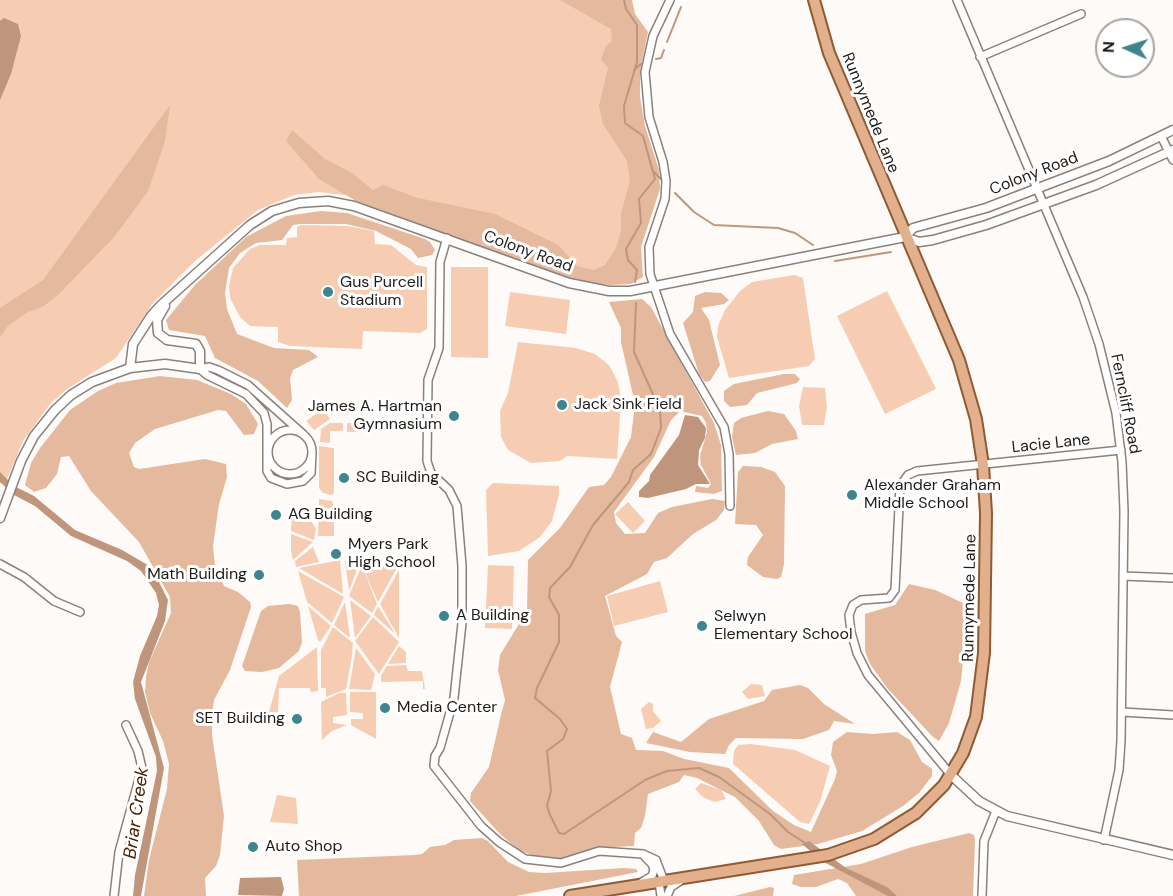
<!DOCTYPE html>
<style>
body{margin:0}
#map{position:relative;width:1173px;height:896px;overflow:hidden;background:#fefaf7;font-family:"DM Sans",sans-serif}
canvas{display:block}
.north{position:absolute;left:1095px;top:18px;width:60px;height:60px;box-sizing:border-box;background:#fff;border:2px solid #a5a4a3;border-radius:50%;rotate:273deg;font-size:16px;font-weight:700;line-height:24px;text-align:center;color:#1e1b18}
.north::after{content:'';display:block;margin:auto;width:21px;height:27px;background:#3e858d;clip-path:polygon(50% 0,100% 100%,50% 72%,0 100%)}
</style>
<div id="map">
<canvas width="1173" height="896"></canvas>
<div class="north">N</div>
</div>
<script>
const ctx = document.querySelector('canvas').getContext('2d');
ctx.lineJoin = 'round';
function paint(path, color) { ctx.fillStyle = color; ctx.fill(path, 'evenodd'); }
const toPath = rows => new Path2D(rows.map(r => 'M' + r).join(''));
function stroke(path, color, width, dash) { ctx.strokeStyle = color; ctx.lineWidth = width; ctx.lineCap = dash ? 'butt' : 'round'; ctx.setLineDash(dash || []); ctx.stroke(path); }
function write(font, color, halo, rows, align = 'center') {
  ctx.font = font + ' "DM Sans",sans-serif'; ctx.lineWidth = 6; ctx.setLineDash([]); ctx.textBaseline = 'middle'; ctx.strokeStyle = halo; ctx.fillStyle = color; for (const [text, x, y, turn = 0] of rows) {
    ctx.save(); ctx.translate(x, y); ctx.rotate((+turn || 0) * Math.PI / 180); ctx.textAlign = isNaN(turn) ? turn : align; if (halo) ctx.strokeText(text, 0, 0); ctx.fillText(text, 0, 0); ctx.restore();
  }
}
paint(toPath([
 [0,0,617,0,636,129,622,283,352,196,319,192,294,195,258,210,195,261,153,303,116,358,67,389,50,404,23,441,5,484,0,483],
 [301,225,348,226,374,231,375,244,391,245,416,265,427,267,427,329,420,333,363,331,362,349,290,346,278,342,278,327,250,326,240,317,230,298,229,286,233,268,250,249,260,245,286,245,287,238,297,237,297,227],
 [451,267,488,267,488,358,451,357],
 [794,275,803,278,815,359,809,366,729,378,717,337,718,326,725,310,740,291,752,282],
 [887,291,936,389,885,414,837,316],
 [510,292,570,300,566,334,505,326],
 [518,342,576,348,595,354,609,365,618,382,621,400,617,459,567,456,560,461,531,463,508,450,501,437,500,411,508,393],
 [803,387,825,388,827,406,824,425,802,425,799,406],
 [323,409,330,419,314,430,306,421],
 [330,423,343,423,343,431,330,431,330,443,320,442,321,429],
 [347,423,394,423,394,431,347,432],
 [319,446,334,448,334,493,332,495,323,493,319,488],
 [493,483,559,486,559,495,552,521,540,537,519,551,488,556,486,490],
 [319,499,332,501,334,506,334,536,318,536],
 [628,502,645,521,633,533,615,514],
 [292,511,299,516,309,517,316,529,314,540,291,531],
 [291,534,313,542,293,560,291,551],
 [313,547,319,562,296,567,295,561],
 [340,560,343,594,299,568],
 [345,561,359,564,349,591],
 [363,564,399,564,378,602,367,577],
 [362,565,377,604,372,613,349,596],
 [488,565,514,566,512,629,485,628],
 [399,570,399,638,380,604],
 [298,571,344,597,332,623,307,602],
 [660,581,668,612,614,626,607,596],
 [350,600,371,616,355,638],
 [345,602,350,638,334,625],
 [308,606,331,626,320,642,318,640],
 [378,606,394,632,394,633,374,615],
 [373,617,399,642,379,674,355,641],
 [333,627,353,643,352,656,346,689,326,697,326,688,321,688,321,650],
 [399,646,406,652,406,663,388,664],
 [317,647,318,691,311,692,310,688,279,688,278,712,269,712,279,676],
 [356,648,375,674,371,690,349,689],
 [406,665,408,671,422,671,425,689,423,689,423,681,381,682,381,675,387,666],
 [751,684,762,685,765,696,748,699,742,692],
 [350,692,376,692,376,739,351,725,351,719,363,719,363,713,350,712],
 [339,693,346,693,347,715,333,717,333,723,347,725,332,731,322,740,321,702],
 [649,702,653,704,653,711,661,721,653,728,646,729,641,709],
 [751,744,795,750,830,766,820,802,809,824,800,822,733,764,734,751,738,745],
 [701,783,721,790,726,799,715,802,704,798,695,789],
 [277,795,296,798,298,824,270,822]
]), '#f6cdb3');
paint(toPath([
 [560,0,632,0,635,14,648,32,640,72,640,97,645,126,659,170,660,189,641,247,643,277,631,284,610,285,580,282,356,201,319,179,286,141,292,130,325,159,352,173,373,190,383,185,418,198,495,214,558,245,577,266,594,270,605,265,616,248,621,231,621,214,630,180,627,161,603,124,599,106,608,68,601,59,606,46,612,41,611,29],
 [170,105,165,141,148,191,115,236,59,294,44,306,26,313,8,326,0,337,0,308,43,280],
 [321,211,347,213,425,239,430,242,435,250,432,255,418,258,411,249,376,231,346,224,300,224,293,225,282,240,256,243,240,253,229,268,225,293,227,309,237,334,274,348,309,350,318,357,293,370,290,378,292,400,287,408,258,381,215,358,205,336,169,330,166,320,195,285,246,237,286,216],
 [705,292,721,293,729,300,724,304,701,308,709,320,720,365,710,381,705,382,699,374,683,323,693,312,695,296],
 [642,299,651,307,714,423,721,445,722,491,714,494,695,492,696,486,708,488,711,484,701,465,700,456,707,432,706,423,702,416,680,411,671,420,654,457,614,512,616,523,625,534,645,533,658,513,672,507,712,499,725,501,724,510,716,520,693,534,667,558,654,562,647,574,605,596,616,636,622,642,610,687,621,734,632,738,636,750,663,751,684,759,729,768,773,811,794,825,811,832,835,779,837,771,831,755,833,742,847,732,873,734,897,732,910,740,922,762,932,769,932,776,919,793,903,806,862,831,818,844,781,849,774,845,759,821,735,797,697,778,684,775,679,782,648,794,645,816,641,828,635,833,634,846,596,848,569,858,554,858,534,856,519,850,500,834,470,801,471,793,489,767,501,715,505,700,498,670,500,655,527,611,528,560,560,528,589,487,604,485,611,477,631,437,635,404,621,342,621,328,609,302],
 [784,374,795,374,800,379,797,383,757,393,747,405,730,407,724,401,724,391,734,384],
 [160,376,197,380,231,394,246,404,258,424,254,434,244,435,226,411,218,410,155,429,135,443,129,453,134,467,139,469,205,459,226,464,227,477,219,504,213,546,215,566,224,586,238,592,250,602,251,607,230,670,214,700,212,716,212,735,224,816,220,855,216,866,205,878,206,896,144,896,149,860,167,789,169,764,163,741,150,713,145,692,146,677,149,662,171,613,170,597,139,542,91,491,69,456,61,457,57,474,46,488,34,492,25,485,31,463,40,448,70,410,98,391,116,383],
 [768,411,784,414,796,431,798,439,772,444,755,453,736,455,732,437,734,423,741,418],
 [743,466,761,467,775,472,785,486,784,564,781,577,777,579,763,577,747,565,748,557,763,535,756,525,735,524,738,472],
 [909,584,935,590,963,603,968,609,961,681,949,723,939,741,933,737,888,689,870,664,865,651,865,614,895,605],
 [289,604,298,606,300,612,302,642,299,651,279,668,262,672,245,671,242,666,261,611,268,606],
 [800,685,808,688,824,704,855,724,834,721,829,730,803,739,736,738,729,745,725,754,690,752,646,743,653,732,681,742,709,719,764,701,772,690],
 [969,833,974,835,975,841,973,896,856,896,847,883,838,879,816,887,801,887,792,884,794,875,861,864,912,847],
 [482,838,488,841,508,862,529,872,545,873,624,868,636,869,638,872,516,896,299,896,297,860,415,855,422,854,430,847,445,845,454,840],
 [770,887,774,888,773,896,734,896]
]), '#e4b99e');
paint(toPath([
 [4,18,18,24,21,36,11,74,0,100,0,21],
 [685,415,698,417,706,428,705,438,699,450,698,465,710,484,696,484,686,489,648,498,639,497,639,491,649,481,650,475,679,435],
 [0,472,14,486,34,496,75,530,122,550,146,564,156,576,168,600,165,621,141,682,164,768,141,896,133,896,135,875,157,771,156,757,135,699,133,682,140,656,157,616,159,605,156,593,141,571,127,561,71,536,35,506,14,495,0,482],
 [809,841,846,868,887,887,897,896,888,896,822,861,802,844],
 [281,877,284,889,282,896,238,895,240,878]
]), '#bf967c');
stroke(toPath([
 [624,0,626,9,637,25,637,62,624,106,625,123,643,136,655,179,639,199,641,223,626,249,628,260,637,270,635,282],
 [667,42,681,7],
 [656,59,661,58,664,50],
 [634,70,641,64],
 [654,172,661,179],
 [675,193,694,212,714,225,778,228,795,233,813,245],
 [835,261,891,252],
 [636,303,634,352,660,410,661,428,651,454,633,470,629,482,593,525,570,567,550,588,549,597,559,615,559,642,537,688,535,698,560,719,567,729,563,739,547,751,551,791,547,806,550,815,559,833,564,834,645,780,667,771,699,768,719,777,770,814,788,832,805,843]
]), '#bf967c', 2);
const minor = toPath([
 [670,0,653,36,645,72,649,117,663,162,666,181,665,199,649,247,650,274,670,334,724,427,729,454,730,506],
 [957,0,1083,297,1099,344,1116,413,1122,462,1124,511,1121,741,1119,770,1104,840],
 [980,57,1081,14],
 [1161,136,1173,160],
 [447,238,440,262,439,348,428,380,427,461,431,473,449,490,457,506,462,566,462,623,454,698,440,748,435,756,434,766,481,826,499,842,525,859,561,863,599,851,643,854,656,860,664,881],
 '268 452a22 22 0 1 1 44 0a22 22 0 1 1-44 0Z',
 [303,434,248,385,218,370,209,367,200,369,207,375,246,394,264,413,267,424,267,471,271,478,287,484,303,481,311,473,312,453],
 [0,564,24,577,54,601,80,612],
 [1123,576,1173,578],
 [1122,712,1173,715],
 [951,775,868,675,857,653,851,632,849,615,853,605,861,600,889,598,895,590,900,486,908,475,917,471,1121,450],
 [642,882,652,876,654,870,652,864,645,857],
 [659,882,661,896],
 [114,896,119,852,142,768,138,751,126,725],
 [667,896,671,887,680,881],
 [982,896,984,841,996,811]
]);
const tertiary = toPath([
 [905,237,913,228,986,208,1109,161,1173,130],
 [130,368,133,344,151,316,161,305,250,225,272,211,299,203,328,201,354,206,569,283,609,291,630,291,905,237,919,242,933,240,986,225,1096,185,1173,150],
 [0,518,21,461,34,436,55,410,71,395,92,382,130,368,165,364,200,369,200,351,196,344,167,340,158,333,157,320,165,306],
 [951,775,979,801,1007,816,1173,855]
]);
const primary = toPath([
 [570,896,828,855,874,839,916,813,944,785,963,753,976,717,984,653,986,513,983,465,976,419,959,360,829,53,814,0]
]);
stroke(minor, '#8b817c', 10);
stroke(tertiary, '#8b817c', 11);
stroke(primary, '#905a33', 14);
stroke(minor, '#fff', 7);
stroke(tertiary, '#fff', 8);
stroke(primary, '#e2b08d', 10);
for (const [x, y, r, color] of [
 [328,292,6,"#3e858d"],
 [562,405,6,"#3e858d"],
 [454,416,6,"#3e858d"],
 [344,478,6,"#3e858d"],
 [852,495,6,"#3e858d"],
 [276,515,6,"#3e858d"],
 [336,554,6,"#3e858d"],
 [259,575,6,"#3e858d"],
 [444,616,6,"#3e858d"],
 [702,626,6,"#3e858d"],
 [385,708,6,"#3e858d"],
 [297,719,6,"#3e858d"],
 [253,847,6,"#3e858d"]
]) { const dot = new Path2D(); dot.arc(x, y, r, 0, 2 * Math.PI); ctx.fillStyle = color; ctx.fill(dot); stroke(dot, '#fff', 2); }
write('16px', '#1e1b18', '#fff', [
 ["Runnymede Lane",870,113,68],
 ["Colony Road",1034,174,-21],
 ["Colony Road",528,252,20],
 ["Ferncliff Road",1125,404,79],
 ["Lacie Lane",1051,444,-6],
 ["Runnymede Lane",970,598,-89]
]);
write('16px', '#1e1b18', '#fff', [
 ["Gus Purcell",340,283],
 ["Stadium",340,301],
 ["Jack Sink Field",574,405],
 ["James A. Hartman",442,407,"right"],
 ["Gymnasium",442,425,"right"],
 ["SC Building",356,478],
 ["Alexander Graham",864,486],
 ["Middle School",864,504],
 ["AG Building",288,515],
 ["Myers Park",348,545],
 ["High School",348,563],
 ["Math Building",247,575,"right"],
 ["A Building",456,616],
 ["Selwyn",714,617],
 ["Elementary School",714,635],
 ["Media Center",397,708],
 ["SET Building",285,719,"right"],
 ["Auto Shop",265,847]
], 'left');
write('italic 18px', '#482001', '#fff', [
 ["Briar Creek",137,813,-82]
]);
</script>
